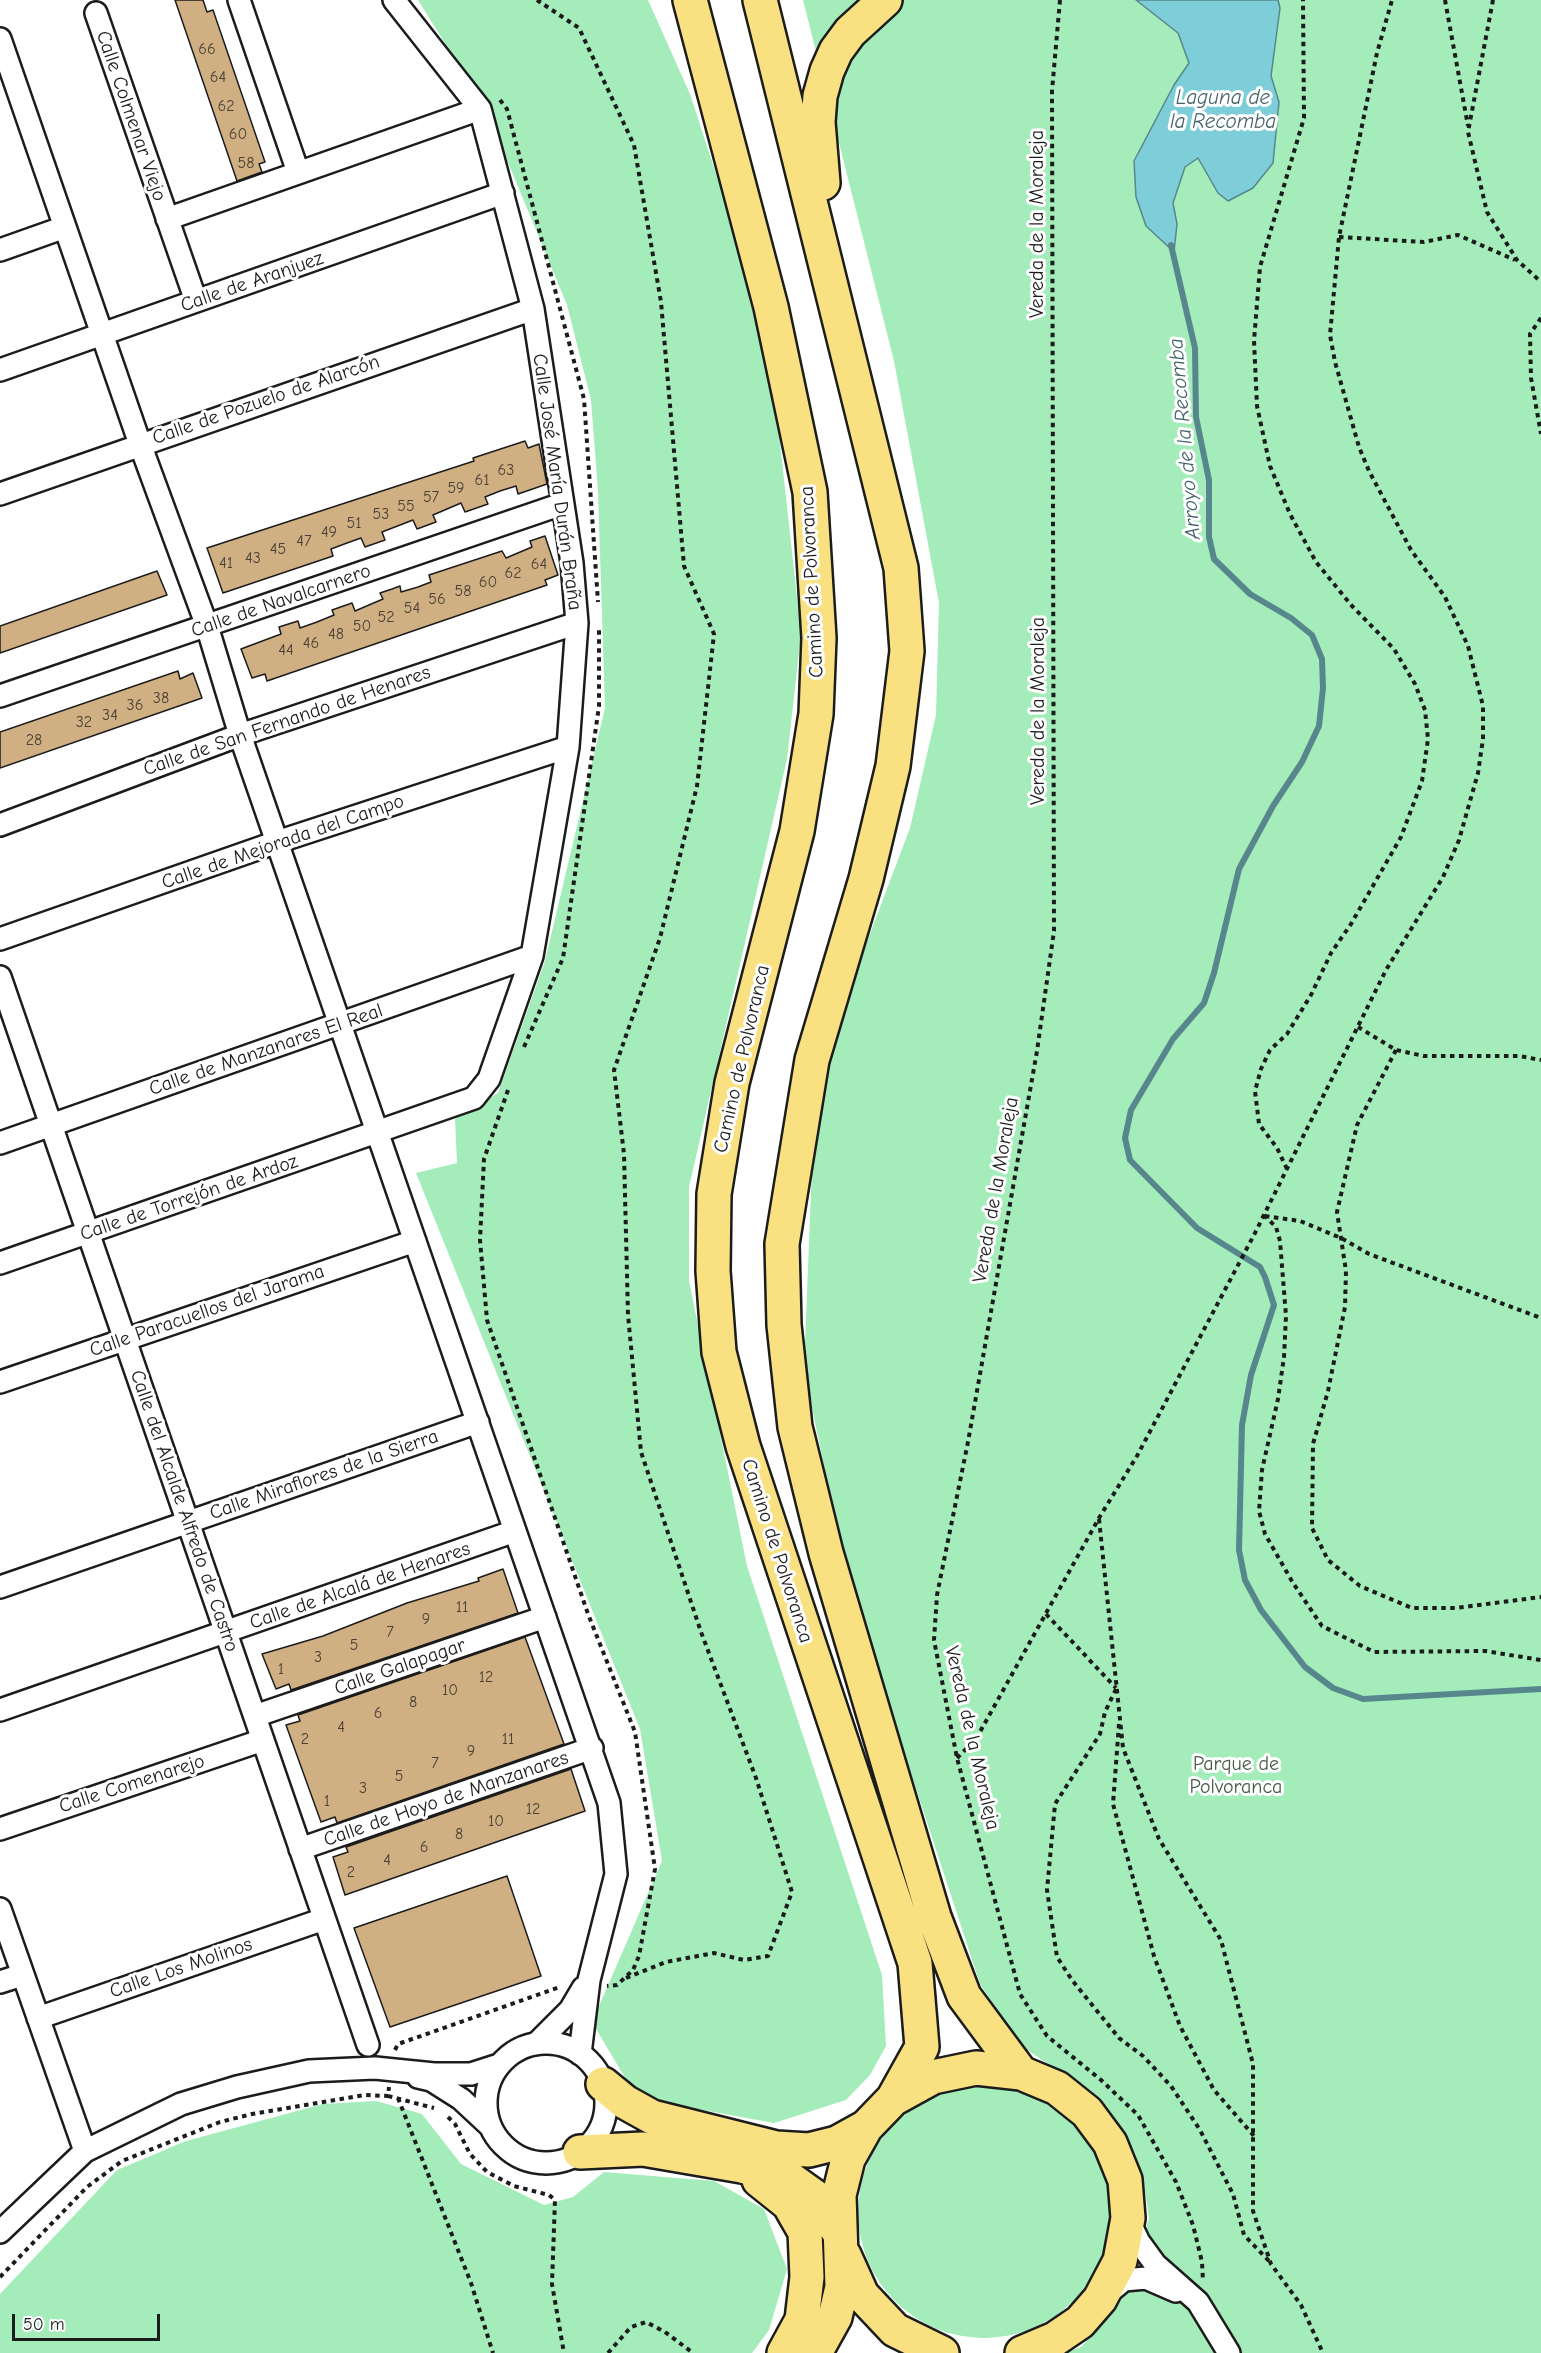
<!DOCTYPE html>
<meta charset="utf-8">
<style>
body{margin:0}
#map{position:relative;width:1541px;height:2353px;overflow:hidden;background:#fff;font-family:"Comic Neue",sans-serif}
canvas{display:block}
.scale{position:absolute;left:12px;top:2314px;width:148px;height:27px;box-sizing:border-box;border:3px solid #1c1c1c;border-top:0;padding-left:8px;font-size:18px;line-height:21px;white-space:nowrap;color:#1c1c1c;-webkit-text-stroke:4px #fff;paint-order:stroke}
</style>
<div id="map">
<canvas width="1541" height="2353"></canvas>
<div class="scale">50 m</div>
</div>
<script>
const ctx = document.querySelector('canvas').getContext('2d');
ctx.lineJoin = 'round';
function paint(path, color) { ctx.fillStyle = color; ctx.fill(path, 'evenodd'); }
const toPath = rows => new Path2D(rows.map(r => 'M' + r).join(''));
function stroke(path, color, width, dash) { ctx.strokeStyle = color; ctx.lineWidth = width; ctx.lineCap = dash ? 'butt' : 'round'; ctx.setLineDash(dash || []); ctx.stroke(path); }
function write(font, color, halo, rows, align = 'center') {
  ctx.font = font + ' "Comic Neue",sans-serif'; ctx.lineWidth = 6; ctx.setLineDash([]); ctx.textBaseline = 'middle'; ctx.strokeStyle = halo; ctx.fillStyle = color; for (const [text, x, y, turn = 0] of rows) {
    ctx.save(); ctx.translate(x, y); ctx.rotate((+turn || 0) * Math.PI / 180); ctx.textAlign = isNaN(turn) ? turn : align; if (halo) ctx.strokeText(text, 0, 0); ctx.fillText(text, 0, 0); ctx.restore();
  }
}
paint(toPath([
 [418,0,648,0,690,94,747,269,780,443,801,634,787,759,689,1187,689,1281,747,1566,882,1975,886,2046,870,2075,846,2100,774,2123,637,2098,592,2022,662,1861,640,1729,416,1173,457,1163,455,1119,498,1093,545,961,605,708,598,491,591,400,567,305,485,107],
 [803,0,1541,0,1541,2353,1066,2353,1081,2347,1110,2316,1126,2293,1149,2218,1143,2178,1135,2153,1094,2094,1021,2046,980,1984,905,1755,840,1543,804,1369,814,1116,849,989,910,828,936,715,939,603,894,361],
 '858 2212a126 126 0 1 1 252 0a126 126 0 1 1-252 0Z',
 [376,2101,422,2114,461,2164,544,2205,573,2197,604,2172,714,2181,764,2209,787,2269,769,2330,752,2353,0,2353,0,2294,117,2170,186,2141,323,2104]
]), '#a4ecba');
const water = toPath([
 [1136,0,1278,0,1280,8,1271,76,1279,102,1273,163,1253,188,1228,201,1218,193,1198,158,1185,167,1173,203,1177,224,1174,252,1146,226,1136,197,1134,161,1174,85,1189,63,1178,33,1136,0]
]);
paint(water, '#7eced9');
stroke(water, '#57878d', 1.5);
stroke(toPath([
 [1171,245,1195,348,1196,417,1209,480,1209,537,1214,559,1250,594,1291,618,1312,635,1322,659,1323,688,1319,726,1302,762,1273,806,1239,869,1214,973,1204,1003,1173,1039,1131,1110,1125,1138,1130,1160,1197,1228,1260,1267,1265,1277,1274,1305,1251,1375,1242,1425,1239,1550,1245,1580,1261,1610,1305,1667,1333,1688,1363,1699,1541,1689]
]), '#57878d', 6);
const building = toPath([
 [175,0,203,0,207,12,213,10,265,162,259,164,262,172,237,181,175,0],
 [525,441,528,448,539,444,547,484,518,494,516,486,500,491,485,497,488,504,465,512,461,503,433,515,436,522,417,529,413,520,382,532,385,540,365,547,361,538,347,543,331,549,333,556,223,593,207,548,474,461,473,458,525,441],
 [545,536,558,575,545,580,547,585,267,681,265,674,252,678,241,649,281,634,279,627,298,621,300,628,317,622,334,615,332,610,352,603,355,611,383,599,380,593,392,589,400,586,401,592,418,587,431,582,429,575,502,551,506,558,532,547,530,541,545,536],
 [157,571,167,595,0,653,0,626,157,571],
 [178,671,180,679,193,673,202,698,0,768,0,732,178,671],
 [503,1569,518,1613,291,1690,289,1684,276,1689,262,1654,323,1636,407,1603,479,1581,478,1578,503,1569],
 [525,1637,564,1744,337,1823,335,1817,321,1822,286,1725,300,1721,298,1715,525,1637],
 [571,1769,585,1811,345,1895,333,1857,348,1852,346,1847,571,1769],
 [507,1876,541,1976,390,2027,354,1928,507,1876]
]);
paint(building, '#d0af83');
stroke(building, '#1c1c1c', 1.5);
const street = toPath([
 [239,0,298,172],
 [96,13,196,301],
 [0,39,140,444,207,626,240,735,609,1803,616,1874,589,1980,580,2054],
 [167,219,480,109],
 [0,250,65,227],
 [0,370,503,193],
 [0,494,533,309],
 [0,696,562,504],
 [0,825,240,735,577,623],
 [0,939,277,842,568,747],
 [0,977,368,2045],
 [0,1143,532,956],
 [0,1263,474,1098,489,1079,532,956,568,747,577,623,572,563,533,309,480,109,394,0],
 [0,1382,415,1241],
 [0,1587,478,1422],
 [0,1710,515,1531],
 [255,1716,545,1617],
 [0,1829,263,1740],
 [300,1849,592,1748],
 [0,1909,85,2151],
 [0,1982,22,1975],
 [38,2018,324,1919],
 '486 2103a60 60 0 1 1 120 0a60 60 0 1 1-120 0Z',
 [536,2044,570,2010,583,1988],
 [418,2077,431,2080,461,2099,490,2126],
 [1128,2219,1139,2242,1155,2264,1198,2302,1229,2353],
 [0,2232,85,2151,181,2104,237,2087,309,2071,375,2068,434,2074,471,2074,499,2065],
 [1107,2294,1124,2280,1146,2278,1176,2291]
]);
const highway = toPath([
 [690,0,771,307,810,492,819,638,816,714,797,831,732,1083,714,1194,713,1271,719,1352,743,1446,915,1963,922,2047,893,2099],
 [760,0,901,568,907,651,893,766,866,879,812,1060,782,1244,784,1325,795,1427,826,1553,934,1917,964,1996,1021,2073],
 [823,183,818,122,820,96,827,71,836,51,850,32,885,0],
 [603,2084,625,2102,652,2117,776,2148,809,2150,837,2143,866,2127],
 [580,2152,643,2149,742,2166,790,2179,818,2199,838,2231],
 [759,2180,789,2204,805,2232,807,2277,802,2320,784,2353],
 [844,2255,862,2295,895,2330,942,2353],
 [815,2353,835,2317,842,2287,839,2195,848,2159,866,2127,893,2099,933,2077,976,2068,1021,2073,1057,2088,1087,2112,1110,2143,1125,2180,1128,2218,1120,2261,1100,2299,1080,2322,1055,2339,1022,2353]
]);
stroke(street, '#1c1c1c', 26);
stroke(highway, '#1c1c1c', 38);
stroke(toPath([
 [537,0,579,28,634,145,661,302,684,566,714,634,697,786,660,938,614,1070,624,1154,628,1315,641,1452,701,1632,756,1778,792,1892,768,1956,744,1960,714,1953,666,1962,626,1978],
 [1060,0,1052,91,1054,931,1037,1051,968,1442,937,1595,934,1640,957,1758,1020,1994,1047,2036,1101,2080,1138,2115,1176,2182,1193,2225,1202,2262,1203,2281],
 [1445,0,1468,126],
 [1493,0,1468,132,1487,212,1517,260,1541,282],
 [500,100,507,109,584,399,598,602],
 [1339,237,1424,242,1458,235,1515,260],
 [1541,318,1530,334,1531,378,1541,434],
 [1358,1027,1396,1050,1424,1056,1519,1056,1541,1060],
 [524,1047,563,958,599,706,599,630],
 [1396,1050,1357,1125,1337,1212,1346,1271,1345,1307,1328,1391,1313,1444,1312,1528,1328,1560,1360,1586,1412,1608,1456,1608,1541,1597],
 [508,1090,484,1159,480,1240,487,1320,588,1614,635,1732,655,1869,639,1956,633,1970,617,1985,607,1986],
 [1287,1169,1277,1148,1259,1124,1255,1091,1261,1069,1270,1050,1287,1034,1311,995,1331,953,1351,924,1401,837,1422,781,1428,739,1425,710,1415,684,1394,649,1352,606,1316,562,1290,514,1270,466,1257,406,1254,341,1260,267,1304,118,1303,0],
 [1264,1215,1276,1227,1280,1241,1286,1316,1284,1357,1278,1399,1262,1470,1259,1511,1265,1534,1293,1583,1322,1626,1374,1652,1485,1651,1541,1660],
 [1265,1216,1300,1221,1341,1238,1369,1254,1541,1318],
 [1099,1519,1123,1748,1159,1839,1221,1940,1253,2064,1253,2211,1271,2264,1301,2305,1323,2353],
 [1046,1614,1116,1688],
 [1116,1689,1105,1712,1100,1734,1055,1804,1047,1890,1057,1957,1072,1980,1119,2038,1143,2056,1171,2086,1200,2130,1233,2194,1244,2235,1271,2263],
 [1119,1724,1113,1804,1154,1956,1180,2026,1214,2090,1254,2136],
 [957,1758,976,1739,1099,1518,1137,1456,1255,1233,1386,970,1443,877,1459,840,1478,773,1483,739,1483,706,1468,646,1445,597,1411,550,1369,471,1359,447,1335,362,1330,335,1339,237,1377,53,1392,0],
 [395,2050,398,2044,560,1987],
 [388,2096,434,2108],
 [398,2098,471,2283,493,2353],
 [448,2117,455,2124,470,2154,487,2172,514,2186,549,2195,555,2200,552,2284,564,2353],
 [0,2277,87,2187,122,2161,220,2122,252,2114,365,2095,388,2096,389,2087],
 [608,2353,631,2327,646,2322,665,2332,693,2353]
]), '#1c1c1c', 4, [4.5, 4.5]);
stroke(street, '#fff', 21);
stroke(highway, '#f9e181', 33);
write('16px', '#494136', null, [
 ["66",207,49],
 ["64",218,77],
 ["62",226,106],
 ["60",238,134],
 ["58",246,163],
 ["63",506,470],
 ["61",482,480],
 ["59",456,488],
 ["57",431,497],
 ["55",406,506],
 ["53",381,514],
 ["51",354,523],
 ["49",329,532],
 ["47",304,541],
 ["45",278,549],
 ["43",253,558],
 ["41",226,563],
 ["64",539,564],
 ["62",513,573],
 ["60",488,582],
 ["58",463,591],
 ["56",437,599],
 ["54",412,608],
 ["52",386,617],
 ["50",362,626],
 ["48",336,634],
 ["46",311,643],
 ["44",286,650],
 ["38",161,698],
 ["36",135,705],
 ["34",110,715],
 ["32",84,722],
 ["28",34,740],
 ["11",462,1607],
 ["9",426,1619],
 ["7",390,1632],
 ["5",354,1645],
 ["3",318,1657],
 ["1",281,1669],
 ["12",486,1677],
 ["10",450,1690],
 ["8",413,1702],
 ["6",378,1713],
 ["4",341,1727],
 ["2",305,1739],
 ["11",508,1739],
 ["9",471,1751],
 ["7",435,1763],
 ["5",399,1776],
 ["3",363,1788],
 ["1",327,1801],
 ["12",533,1809],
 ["10",496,1821],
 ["8",459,1834],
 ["6",424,1847],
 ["4",387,1860],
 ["2",351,1872]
]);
write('20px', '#1c1c1c', '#fff', [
 ["Calle Colmenar Viejo",131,116,71],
 ["Vereda de la Moraleja",1037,224,-90],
 ["Calle de Aranjuez",252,282,-19],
 ["Calle de Pozuelo de Alarcón",266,400,-19],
 ["Calle José María Durán Braña",557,482,82],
 ["Camino de Polvoranca",812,582,-93],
 ["Calle de Navalcarnero",281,601,-19],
 ["Vereda de la Moraleja",1038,711,-90],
 ["Calle de San Fernando de Henares",287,721,-19],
 ["Calle de Mejorada del Campo",283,842,-19],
 ["Calle de Manzanares El Real",266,1050,-19],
 ["Camino de Polvoranca",742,1059,-77],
 ["Vereda de la Moraleja",996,1190,-80],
 ["Calle de Torrejón de Ardoz",189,1198,-19],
 ["Calle Paracuellos del Jarama",207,1311,-19],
 ["Calle Miraflores de la Sierra",324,1475,-19],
 ["Calle del Alcalde Alfredo de Castro",184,1511,71],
 ["Camino de Polvoranca",777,1551,72],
 ["Calle de Alcalá de Henares",360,1586,-19],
 ["Calle Galapagar",400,1667,-19],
 ["Vereda de la Moraleja",972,1738,77],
 ["Calle Comenarejo",132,1784,-18],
 ["Calle de Hoyo de Manzanares",446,1799,-19],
 ["Calle Los Molinos",181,1968,-19]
]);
write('20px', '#455a4b', '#fff', [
 ["Parque de",1236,1764],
 ["Polvoranca",1236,1787]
]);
write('italic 21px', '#436368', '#fff', [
 ["Laguna de",1223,98],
 ["la Recomba",1223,122],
 ["Arroyo de la Recomba",1185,439,-95]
]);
</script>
